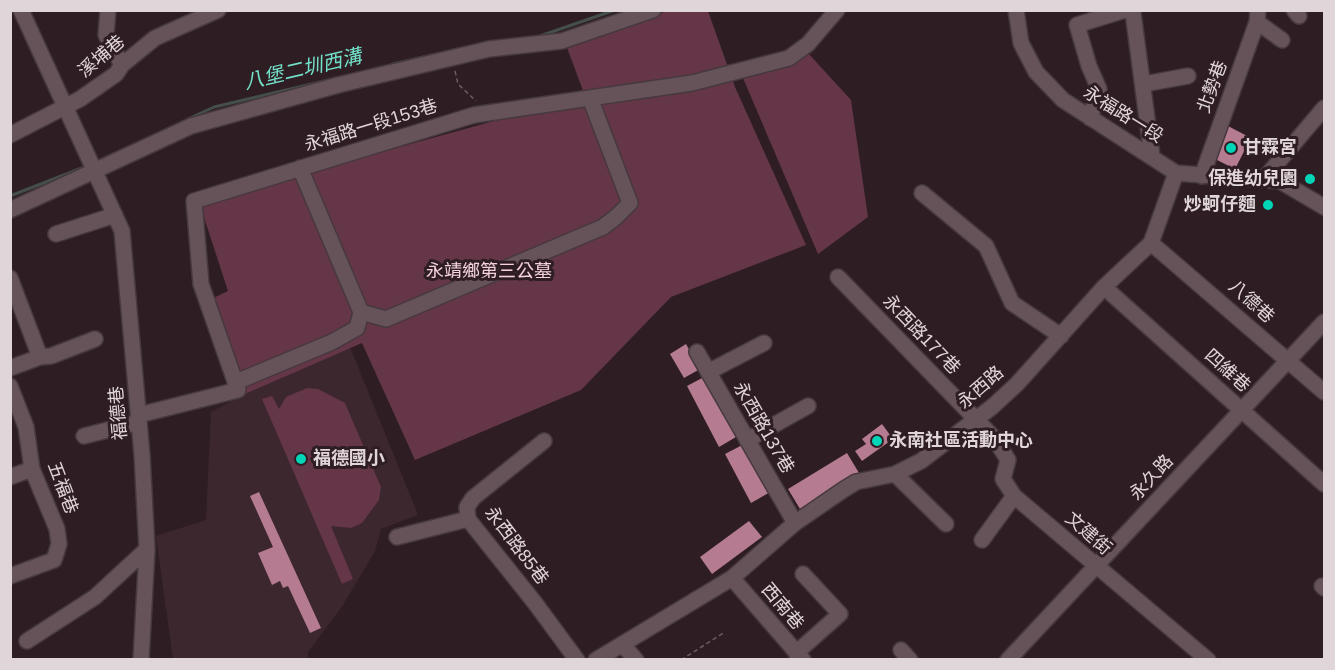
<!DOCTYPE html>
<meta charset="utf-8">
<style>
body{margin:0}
#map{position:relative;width:1335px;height:670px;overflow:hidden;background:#2e1e24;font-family:Helvetica,sans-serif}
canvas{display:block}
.frame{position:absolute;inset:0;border:12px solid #e0d5d8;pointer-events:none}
</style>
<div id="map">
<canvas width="1335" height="670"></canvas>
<div class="frame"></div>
</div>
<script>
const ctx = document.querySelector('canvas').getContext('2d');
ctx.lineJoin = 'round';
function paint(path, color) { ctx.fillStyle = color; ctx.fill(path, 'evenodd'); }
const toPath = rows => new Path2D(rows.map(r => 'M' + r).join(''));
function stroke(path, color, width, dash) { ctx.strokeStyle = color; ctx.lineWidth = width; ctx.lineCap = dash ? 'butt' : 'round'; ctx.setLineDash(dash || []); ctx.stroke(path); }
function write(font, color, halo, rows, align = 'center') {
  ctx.font = font + ' Helvetica,"Noto Sans TC",sans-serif'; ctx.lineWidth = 6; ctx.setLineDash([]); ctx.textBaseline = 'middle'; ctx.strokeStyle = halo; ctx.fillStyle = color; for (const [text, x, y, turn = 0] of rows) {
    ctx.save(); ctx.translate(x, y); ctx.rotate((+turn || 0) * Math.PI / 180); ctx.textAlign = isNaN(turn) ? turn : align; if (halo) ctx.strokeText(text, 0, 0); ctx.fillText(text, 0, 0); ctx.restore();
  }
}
paint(toPath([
 [350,347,418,515,381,529,375,551,343,605,308,652,308,659,173,659,156,536,206,520,211,412,245,394]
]), '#3c272f');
paint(toPath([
 [667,11,708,11,735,87,806,245,671,297,581,390,415,460,362,343,245,394,205,302,228,291,199,202,585,96,566,45],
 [808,53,851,100,868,217,818,254,743,78,793,64],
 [307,388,318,389,345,403,381,487,379,500,362,523,351,528,331,526,353,579,342,584,262,399,272,396,279,409,286,397]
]), '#643648');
stroke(toPath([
 [540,36,615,10],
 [393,64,463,48],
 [188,119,214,107,337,78],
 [10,196,87,166]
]), '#444f4d', 3);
paint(toPath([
 [1228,126,1251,138,1235,169,1211,157],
 [686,344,700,369,684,378,670,354],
 [704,377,736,437,719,447,687,386],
 [882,424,893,439,862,461,855,451,866,444,862,439],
 [746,443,772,491,751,503,725,454],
 [847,453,859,473,800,509,788,489],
 [259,492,321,628,310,633,288,586,283,588,280,581,272,585,258,553,273,547,250,496],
 [749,521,762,537,712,574,700,557]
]), '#b57b90');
const minor = toPath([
 [21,10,122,231,142,455,147,549,141,660],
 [108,10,106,35,122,65],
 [1016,10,1021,43,1036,72,1063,100,1176,173,1280,181,1324,207],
 [1294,10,1299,16],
 [1133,13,1152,156],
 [1257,22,1282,40],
 [1144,84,1188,76],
 [1090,118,1099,89,1089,66,1077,25,1125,10],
 [10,135,80,99,116,74,122,65,155,38,218,10],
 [1202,176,1257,22,1258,10],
 [1263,180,1324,108],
 [922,193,986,246,1012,303,1061,336],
 [10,210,191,126,338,85,489,49,562,41,653,10],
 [56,234,115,215],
 [1151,243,1324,392],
 [838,277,995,439,1008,460,1003,479,1014,496,1208,660],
 [10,278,40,357,51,356,95,339],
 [1104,287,1324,484],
 [361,312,386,319,603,227,616,217,630,203,590,98],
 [697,352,795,523],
 [10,368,40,357],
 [708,372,764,343],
 [236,382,332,342,357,328,361,312,300,168],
 [10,386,26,427,32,469,57,529,59,544,54,560,10,576],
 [139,415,238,390,201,284,194,201,474,115,692,83,789,58,808,44,837,10],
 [84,436,139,422],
 [747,440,808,406],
 [544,441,473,498,467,507,468,519,535,603,577,660],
 [895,474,946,524],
 [10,477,32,469],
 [397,537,468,519],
 [982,540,1014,496],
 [732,578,803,660],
 [1322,586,1324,588],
 [27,641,95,597,147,549],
 [622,644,636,660],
 [901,650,910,660],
 [796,653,840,614,803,574],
 [596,660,732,578,795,523,843,490,856,482,895,474,921,461,992,407,1017,384,1104,287,1151,243,1176,173],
 [1008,660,1324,322]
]);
stroke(minor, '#46393e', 18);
stroke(toPath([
 [455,71,458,84,476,101],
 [681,660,725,632]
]), '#6b5d62', 1.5, [4.5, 3]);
stroke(minor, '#66535a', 15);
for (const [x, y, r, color] of [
 [1231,148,6,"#00d5b7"],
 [1310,179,6,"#00d5b7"],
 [1268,205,6,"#00d5b7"],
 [877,441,6,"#00d5b7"],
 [301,459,6,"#00d5b7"]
]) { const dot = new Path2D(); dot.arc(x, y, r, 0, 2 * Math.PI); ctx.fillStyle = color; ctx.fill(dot); stroke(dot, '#2e1e24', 2); }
write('18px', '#e0d5d8', '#2e1e24', [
 ["溪埔巷",102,57,-40],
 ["北勢巷",1213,87,-70],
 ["永福路一段",1123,115,32],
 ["永福路一段153巷",371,126,-17],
 ["八德巷",1251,302,42],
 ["永西路177巷",921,335,46],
 ["四維巷",1227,371,42],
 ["永西路",981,388,-41],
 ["福德巷",119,413,-95],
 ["永西路137巷",763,428,60],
 ["永久路",1152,478,-47],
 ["五福巷",62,488,69],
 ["文建街",1088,534,41],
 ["永西路85巷",516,546,53],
 ["西南巷",782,607,50]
]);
write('bold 18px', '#e0d5d8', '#2e1e24', [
 ["甘霖宮",1243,148],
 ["保進幼兒園",1298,179,"right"],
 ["炒蚵仔麵",1256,205,"right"],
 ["永南社區活動中心",889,441],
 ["福德國小",313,459]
], 'left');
write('18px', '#f5d2de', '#2e1e24', [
 ["永靖鄉第三公墓",489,272]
]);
write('italic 20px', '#73e0c9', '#2e1e24', [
 ["八堡二圳西溝",303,70,-13]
]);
</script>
